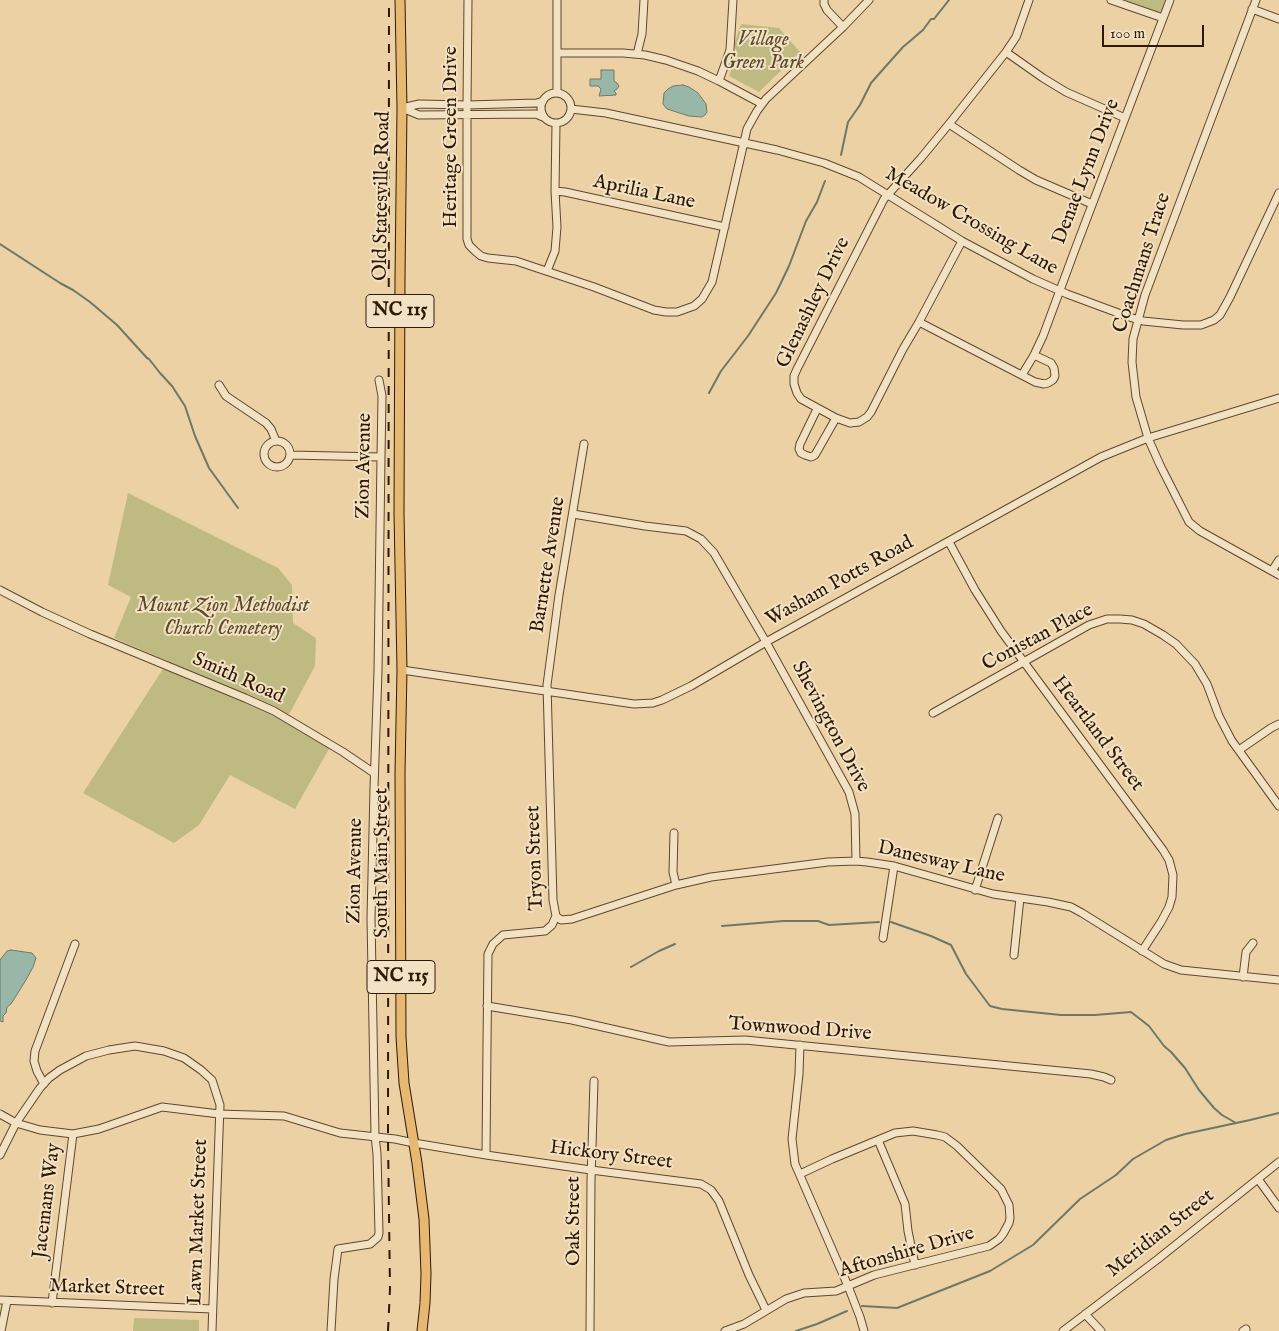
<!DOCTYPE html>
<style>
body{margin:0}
#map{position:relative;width:1279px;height:1331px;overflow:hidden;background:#ecd1a5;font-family:"IM FELL English",serif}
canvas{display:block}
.scale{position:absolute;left:1102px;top:25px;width:102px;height:22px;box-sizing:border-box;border:2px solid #2f1904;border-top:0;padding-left:6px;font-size:15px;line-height:18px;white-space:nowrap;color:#2f1904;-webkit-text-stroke:4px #f3e1c4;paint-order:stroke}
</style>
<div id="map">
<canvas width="1279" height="1331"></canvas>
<div class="scale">100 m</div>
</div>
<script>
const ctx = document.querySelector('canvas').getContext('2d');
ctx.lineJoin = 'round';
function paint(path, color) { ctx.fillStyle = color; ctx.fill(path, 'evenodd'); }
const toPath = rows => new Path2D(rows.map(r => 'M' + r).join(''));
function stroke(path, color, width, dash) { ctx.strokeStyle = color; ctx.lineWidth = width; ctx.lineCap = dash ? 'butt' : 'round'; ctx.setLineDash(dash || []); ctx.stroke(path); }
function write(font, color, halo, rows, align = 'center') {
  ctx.font = font + ' "IM FELL English",serif'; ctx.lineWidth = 4; ctx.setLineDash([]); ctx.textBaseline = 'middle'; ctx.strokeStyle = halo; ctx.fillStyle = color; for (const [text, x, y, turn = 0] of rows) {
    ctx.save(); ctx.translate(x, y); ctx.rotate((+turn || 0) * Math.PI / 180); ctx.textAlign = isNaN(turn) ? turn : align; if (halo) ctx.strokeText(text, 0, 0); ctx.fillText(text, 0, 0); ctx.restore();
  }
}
paint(toPath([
 [1124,0,1165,0,1162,11,1157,12],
 [741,24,779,28,800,52,759,92,729,76,737,52,734,45],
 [128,493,278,568,292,585,293,623,316,638,315,666,286,720,330,747,295,809,230,775,199,825,174,843,83,793,168,661,114,638,131,597,108,585],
 [134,1318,199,1320,199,1331,133,1331]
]), '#beba82');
const water = toPath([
 [601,70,614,70,614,81,617,83,619,86,617,89,614,91,616,93,616,95,599,96,601,89,598,86,590,86,590,79,601,79,601,70],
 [683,85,689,87,698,93,706,104,707,112,705,115,702,117,689,116,667,109,663,104,664,93,668,89,673,86,683,85],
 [11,950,32,953,36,958,33,967,26,980,11,1004,7,1007,6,1013,3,1016,3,1022,0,1021,0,960,7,951,11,950]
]);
paint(water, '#99b7a9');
stroke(water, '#6f7867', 1);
stroke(toPath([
 [841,155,848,122,860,105,871,83,886,66,903,47,923,30,931,19,934,19,949,0],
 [0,244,60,283,73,290,90,302,117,325,147,358,149,359,160,373,172,386,185,406,195,436,209,468,238,508],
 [709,393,721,371,748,336,776,293,789,266,806,221,817,202,825,181],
 [891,922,931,936,951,945,966,974,990,1006,1002,1009,1061,1015,1095,1015,1131,1012,1149,1026,1164,1046,1171,1052,1185,1068,1199,1090,1214,1108,1222,1115,1236,1123],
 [722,926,783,921,818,921,829,925,879,922],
 [631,967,659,951,675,944],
 [862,1306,897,1308,990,1271,1033,1245,1080,1199,1116,1175,1133,1159,1166,1140,1185,1134,1250,1120,1279,1113],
 [796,1331,817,1324,847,1311]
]), '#6f7867', 2);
const minor = toPath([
 [468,0,467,105,467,239,469,245,475,251,481,256,488,258,516,261,594,287,654,310,666,312,677,312,694,306,702,299,712,282,747,129,757,111,766,99,843,27,869,0],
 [824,0,824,4,827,10,843,27],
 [1111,0,1163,18],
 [1256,0,1145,295,1133,339,1132,362,1136,397,1148,438,1160,465,1189,522,1200,531,1279,575],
 [1252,9,1279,19],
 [1006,52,1043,78,1066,92,1125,118],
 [557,53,623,53,645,55,666,60,698,71,719,81,762,104],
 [637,54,642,34,644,0],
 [719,81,730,50,733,0],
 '541 108a15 15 0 1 1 30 0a15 15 0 1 1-30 0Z',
 [557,93,557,0],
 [402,108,419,115,536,114,543,117],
 [402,108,419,104,467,105,537,103,543,101],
 [571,109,606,113,777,150,824,163,859,177,962,241,1033,279,1067,294,1129,317,1143,321,1183,325,1201,325,1214,320,1220,315,1230,297,1279,193],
 [949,124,1019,170,1036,180,1092,204],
 [555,191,565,192,725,227],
 [962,241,919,322,903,349,871,412,867,417,859,422,850,423,836,418,801,399,797,393,794,384,794,376,797,369,884,199,921,158,949,124,1006,52,1016,37,1029,0],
 [547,271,555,251,557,227,555,191,556,124],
 [919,322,1035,382,1044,384,1048,383,1053,380,1055,376,1054,368,1051,363,1034,355],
 [1022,375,1034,355,1043,336,1076,247,1170,0],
 [219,385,226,396,266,423,271,429,276,441],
 [817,409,800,444,799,449,801,453,805,455,811,457,815,455,836,418],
 '264 454a13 13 0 1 1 26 0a13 13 0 1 1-26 0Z',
 [290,455,381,457],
 [573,514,645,526,686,531,701,539,714,553,766,642,849,792,855,814,856,861],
 [949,542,975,590,1001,631,1163,850,1169,860,1173,875,1172,897,1169,907,1161,922,1142,951],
 [1272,571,1279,560],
 [0,590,42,612,90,634,245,698,274,711,343,752,374,773],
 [402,670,634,704,653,703,662,700,691,686,766,642,1101,457,1148,438,1279,398],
 [933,713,1089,625,1107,619,1120,619,1132,620,1144,624,1163,635,1176,644,1195,664,1207,684,1219,716,1232,741,1279,806],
 [1239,750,1271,728,1279,724],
 [674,833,673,872,676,885],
 [975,890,998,818],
 [556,916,561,920,572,919,676,885,711,877,828,862,856,861,867,862,894,866,993,894,1048,902,1071,907,1082,913,1164,964,1181,970,1279,980],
 [883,938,894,866],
 [1014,955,1020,898],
 [1243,977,1246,952,1253,943],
 [487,1006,572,1020,660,1040,669,1042,745,1040,1091,1074,1104,1077,1111,1080],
 [800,1045,799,1074,792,1139,795,1164,848,1286,860,1317,864,1331],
 [44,1084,37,1071,34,1061,35,1051,75,944],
 [0,1114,16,1123,40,1130,73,1134,99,1129,162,1107,219,1114,284,1116,340,1133,395,1139,414,1143,486,1155,591,1170,701,1184,711,1190,719,1201,749,1275,766,1310],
 [878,1140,905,1204,908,1231,915,1265],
 [0,1155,16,1123,40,1088,49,1078,60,1070,86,1056,109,1050,135,1046,164,1051,184,1058,201,1070,212,1080,220,1105,212,1331],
 [486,1155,487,1044,488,954,493,944,503,935,545,931,552,925,556,916,553,900,547,685,559,595,584,444],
 [1258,1179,1279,1208],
 [0,1300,212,1309],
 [52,1303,73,1134],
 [1085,1314,1101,1331],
 [1,1331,7,1301],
 [331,1331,334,1279,338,1249,370,1244,378,1237,379,1233,377,1154,375,1136,371,918,374,788,378,671,381,457,382,396,379,380],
 [590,1331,591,1180,594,1081],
 [725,1331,744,1324,786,1299,804,1293,836,1291,874,1275,989,1246,999,1239,1003,1234,1009,1223,1010,1218,1009,1205,1001,1189,957,1146,945,1137,937,1135,913,1131,895,1133,832,1159,800,1174],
 [1063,1331,1158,1259,1279,1162],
 [1243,1331,1246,1329]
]);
const major = toPath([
 [400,0,402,108,400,278,399,513,402,670,400,773,401,1037,404,1083,417,1163,424,1219,426,1274,425,1303,422,1331]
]);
stroke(minor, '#5e472c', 9);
stroke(major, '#2f1904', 11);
stroke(minor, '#f3e1c4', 7);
stroke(major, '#e6b872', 9);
stroke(toPath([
 [388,1331,390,1289,388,1139,389,0]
]), '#2f1904', 2, [9, 9]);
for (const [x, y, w] of [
 [400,311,68],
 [401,977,68]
]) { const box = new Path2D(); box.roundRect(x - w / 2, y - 16.5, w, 33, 4); ctx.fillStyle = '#f3e1c4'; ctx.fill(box); stroke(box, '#2f1904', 1); }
write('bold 19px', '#2f1904', null, [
 ["NC 115",400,311],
 ["NC 115",401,977]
]);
write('italic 20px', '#5a492a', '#f3e1c4', [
 ["Village",763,41],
 ["Green Park",763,64],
 ["Mount Zion Methodist",223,607],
 ["Church Cemetery",223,630]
]);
write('20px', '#2f1904', '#f3e1c4', [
 ["Heritage Green Drive",452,137,-90],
 ["Denae Lynn Drive",1087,172,-69],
 ["Aprilia Lane",644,193,12],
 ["Old Statesville Road",383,196,-89],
 ["Meadow Crossing Lane",971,222,30],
 ["Coachmans Trace",1143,263,-72],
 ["Glenashley Drive",814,303,-64],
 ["Zion Avenue",365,466,-89],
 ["Barnette Avenue",549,565,-81],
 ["Washam Potts Road",840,582,-29],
 ["Conistan Place",1038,638,-28],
 ["Smith Road",238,679,24],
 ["Shevington Drive",830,727,62],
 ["Heartland Street",1097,734,53],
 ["Tryon Street",536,858,-92],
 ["South Main Street",383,863,-90],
 ["Danesway Lane",941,863,13],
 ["Zion Avenue",356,871,-89],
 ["Townwood Drive",800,1030,4],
 ["Hickory Street",611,1156,7],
 ["Jacemans Way",48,1201,-83],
 ["Oak Street",575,1221,-90],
 ["Lawn Market Street",199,1222,-88],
 ["Meridian Street",1161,1234,-38],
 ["Aftonshire Drive",907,1253,-16],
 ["Market Street",107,1289,2]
]);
</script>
